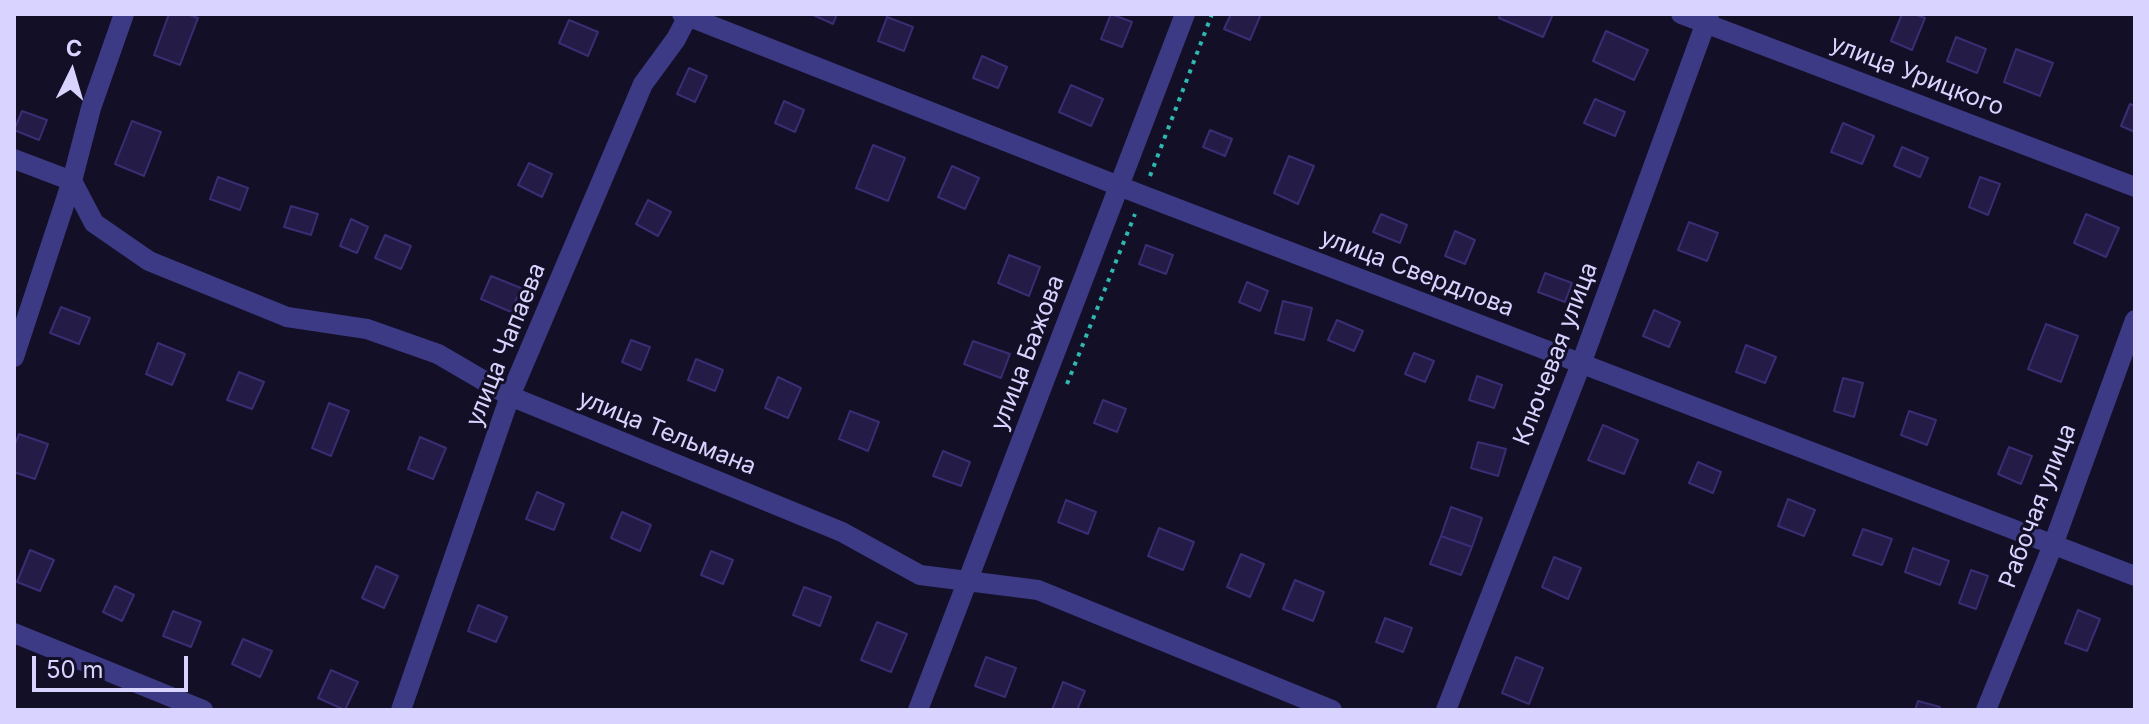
<!DOCTYPE html>
<meta charset="utf-8">
<style>
body{margin:0}
#map{position:relative;width:2149px;height:724px;overflow:hidden;background:#130f26;font-family:Inter,sans-serif}
canvas{display:block}
.frame{position:absolute;inset:0;border:16px solid #d9d4ff;pointer-events:none}
.north{position:absolute;left:32px;top:32px;width:80px;height:80px;-webkit-text-stroke:6px #130f26;paint-order:stroke;rotate:5deg;font-size:22px;font-weight:700;line-height:32px;text-align:center;color:#d9d4ff}
.north::after{content:'';display:block;margin:auto;width:28px;height:36px;background:#d9d4ff;clip-path:polygon(50% 0,100% 100%,50% 72%,0 100%)}
.scale{position:absolute;left:32px;top:656px;width:156px;height:36px;box-sizing:border-box;border:4px solid #d9d4ff;border-top:0;padding-left:10px;font-size:24px;line-height:28px;white-space:nowrap;color:#d9d4ff;-webkit-text-stroke:6px #130f26;paint-order:stroke}
</style>
<div id="map">
<canvas width="2149" height="724"></canvas>
<div class="frame"></div>
<div class="north">С</div>
<div class="scale">50 m</div>
</div>
<script>
const ctx = document.querySelector('canvas').getContext('2d');
ctx.lineJoin = 'round';
function paint(path, color) { ctx.fillStyle = color; ctx.fill(path, 'evenodd'); }
const toPath = rows => new Path2D(rows.map(r => 'M' + r).join(''));
function stroke(path, color, width, dash) { ctx.strokeStyle = color; ctx.lineWidth = width; ctx.lineCap = dash ? 'butt' : 'round'; ctx.setLineDash(dash || []); ctx.stroke(path); }
function write(font, color, halo, rows, align = 'center') {
  ctx.font = font + ' Inter,sans-serif'; ctx.lineWidth = 6; ctx.setLineDash([]); ctx.textBaseline = 'middle'; ctx.strokeStyle = halo; ctx.fillStyle = color; for (const [text, x, y, turn = 0] of rows) {
    ctx.save(); ctx.translate(x, y); ctx.rotate((+turn || 0) * Math.PI / 180); ctx.textAlign = isNaN(turn) ? turn : align; if (halo) ctx.strokeText(text, 0, 0); ctx.fillText(text, 0, 0); ctx.restore();
  }
}
const building = toPath([
 [169,14,187,14,198,18,180,65,154,55,169,14],
 [811,14,837,14,833,24,811,14],
 [1111,14,1132,22,1122,47,1101,39,1111,14],
 [1231,14,1261,14,1250,40,1224,29,1231,14],
 [1500,14,1553,14,1543,37,1499,18,1500,14],
 [1902,14,1914,14,1925,18,1912,50,1891,41,1902,14],
 [887,17,913,27,904,51,878,41,887,17],
 [569,20,598,32,588,56,559,43,569,20],
 [1606,31,1648,50,1634,80,1593,61,1606,31],
 [1956,37,1986,49,1977,73,1947,61,1956,37],
 [2016,49,2053,63,2040,96,2004,82,2016,49],
 [982,56,1007,67,998,88,973,78,982,56],
 [689,68,707,76,695,102,677,94,689,68],
 [1071,85,1103,99,1091,126,1059,112,1071,85],
 [1595,99,1625,112,1615,136,1584,123,1595,99],
 [784,101,804,110,795,132,775,123,784,101],
 [2130,104,2135,106,2135,132,2121,126,2130,104],
 [22,111,47,120,39,140,14,130,22,111],
 [132,121,161,132,144,176,115,164,132,121],
 [1843,123,1874,136,1862,164,1831,152,1843,123],
 [1210,130,1232,139,1225,156,1203,147,1210,130],
 [873,145,905,158,888,201,856,188,873,145],
 [1902,147,1928,158,1920,177,1894,166,1902,147],
 [1289,156,1314,166,1298,204,1274,193,1289,156],
 [529,163,552,174,542,197,518,185,529,163],
 [952,166,979,178,965,209,938,197,952,166],
 [218,177,248,188,240,210,210,199,218,177],
 [1980,177,2000,184,1988,215,1969,207,1980,177],
 [648,200,671,212,658,236,636,224,648,200],
 [291,206,318,214,311,235,284,227,291,206],
 [1381,214,1407,225,1400,243,1373,232,1381,214],
 [2086,214,2119,228,2106,257,2074,243,2086,214],
 [351,219,368,227,357,253,340,246,351,219],
 [1689,222,1718,233,1707,261,1678,250,1689,222],
 [1455,231,1475,240,1465,264,1445,256,1455,231],
 [385,235,411,246,401,269,375,258,385,235],
 [1146,245,1173,255,1166,274,1139,264,1146,245],
 [1009,255,1040,267,1029,296,998,283,1009,255],
 [1545,273,1572,283,1565,302,1538,292,1545,273],
 [491,276,521,288,511,312,481,299,491,276],
 [1247,282,1268,291,1260,311,1239,302,1247,282],
 [1283,301,1312,308,1304,340,1275,333,1283,301],
 [61,307,90,318,79,344,50,333,61,307],
 [1654,310,1680,322,1669,347,1643,336,1654,310],
 [1337,320,1363,331,1354,351,1328,340,1337,320],
 [2046,324,2078,336,2061,382,2028,369,2046,324],
 [631,340,650,347,641,370,622,362,631,340],
 [973,341,1010,354,1001,378,964,364,973,341],
 [158,343,185,354,172,385,146,374,158,343],
 [1746,345,1776,357,1765,383,1736,372,1746,345],
 [1414,353,1434,361,1425,382,1405,374,1414,353],
 [696,359,723,370,715,391,688,380,696,359],
 [239,372,264,382,252,409,227,400,239,372],
 [1477,376,1502,385,1494,408,1469,400,1477,376],
 [778,377,801,388,788,418,765,408,778,377],
 [1843,378,1863,383,1854,417,1834,411,1843,378],
 [1103,400,1126,409,1117,432,1094,423,1103,400],
 [329,403,349,411,331,456,312,448,329,403],
 [850,411,879,422,868,451,839,439,850,411],
 [1909,411,1936,420,1927,445,1901,435,1909,411],
 [1603,425,1638,440,1624,474,1588,460,1603,425],
 [19,434,48,444,35,479,14,472,14,447,19,434],
 [420,437,446,448,433,479,408,469,420,437],
 [1478,442,1506,449,1498,476,1471,468,1478,442],
 [2009,447,2032,456,2021,484,1998,474,2009,447],
 [943,451,970,462,961,486,933,476,943,451],
 [1698,462,1721,472,1713,493,1689,483,1698,462],
 [537,492,564,504,554,530,526,519,537,492],
 [1788,499,1815,510,1804,536,1778,526,1788,499],
 [1066,500,1096,512,1088,534,1058,522,1066,500],
 [1451,507,1482,518,1472,547,1441,536,1451,507],
 [622,512,651,525,640,551,611,538,622,512],
 [1159,528,1194,542,1183,570,1148,556,1159,528],
 [1863,529,1892,539,1882,565,1853,555,1863,529],
 [1441,536,1472,547,1461,575,1430,564,1441,536],
 [1913,548,1949,561,1940,585,1905,572,1913,548],
 [30,550,54,560,40,591,17,582,30,550],
 [711,551,733,560,723,584,701,575,711,551],
 [1241,554,1264,564,1250,597,1227,587,1241,554],
 [1554,557,1581,568,1568,599,1542,587,1554,557],
 [376,566,398,576,384,608,362,598,376,566],
 [1971,570,1988,576,1976,609,1959,603,1971,570],
 [1295,580,1324,592,1313,621,1283,609,1295,580],
 [115,586,134,595,122,621,103,612,115,586],
 [804,587,831,597,820,626,793,615,804,587],
 [478,605,507,617,496,642,468,631,478,605],
 [2078,610,2100,619,2087,651,2065,643,2078,610],
 [173,611,201,622,191,647,163,636,173,611],
 [1385,618,1412,628,1403,652,1376,642,1385,618],
 [877,622,907,634,891,672,861,660,877,622],
 [243,639,272,651,260,677,232,664,243,639],
 [986,657,1016,668,1005,697,975,686,986,657],
 [1516,657,1543,668,1529,704,1502,693,1516,657],
 [331,670,358,682,345,710,318,698,331,670],
 [1063,682,1085,691,1077,710,1052,710,1063,682],
 [1918,701,1940,707,1939,710,1915,710,1918,701]
]);
paint(building, '#241b47');
stroke(building, '#3b2d73', 2);
stroke(toPath([
 [1150,176,1212,14],
 [1067,384,1135,214]
]), '#2fb8b0', 4, [4, 6]);
stroke(toPath([
 [682,14,1142,195,2135,576],
 [1681,14,2135,187],
 [14,159,72,181,94,223,149,261,287,317,367,329,438,354,510,396,842,532,920,575,1038,590,1332,710],
 [14,357,72,181,91,108,124,14],
 [14,633,203,710],
 [401,710,510,396,643,84,676,39,689,14],
 [918,710,1185,14],
 [1446,710,1581,364,1709,14],
 [1986,710,2053,545,2135,320]
]), '#3d3a85', 20);
write('24px', '#d9d4ff', '#130f26', [
 ["улица Урицкого",1917,76,21],
 ["улица Свердлова",1417,273,21],
 ["улица Чапаева",506,345,-68],
 ["улица Бажова",1028,353,-69],
 ["Ключевая улица",1556,354,-69],
 ["улица Тельмана",667,433,22],
 ["Рабочая улица",2038,506,-69]
]);
</script>
